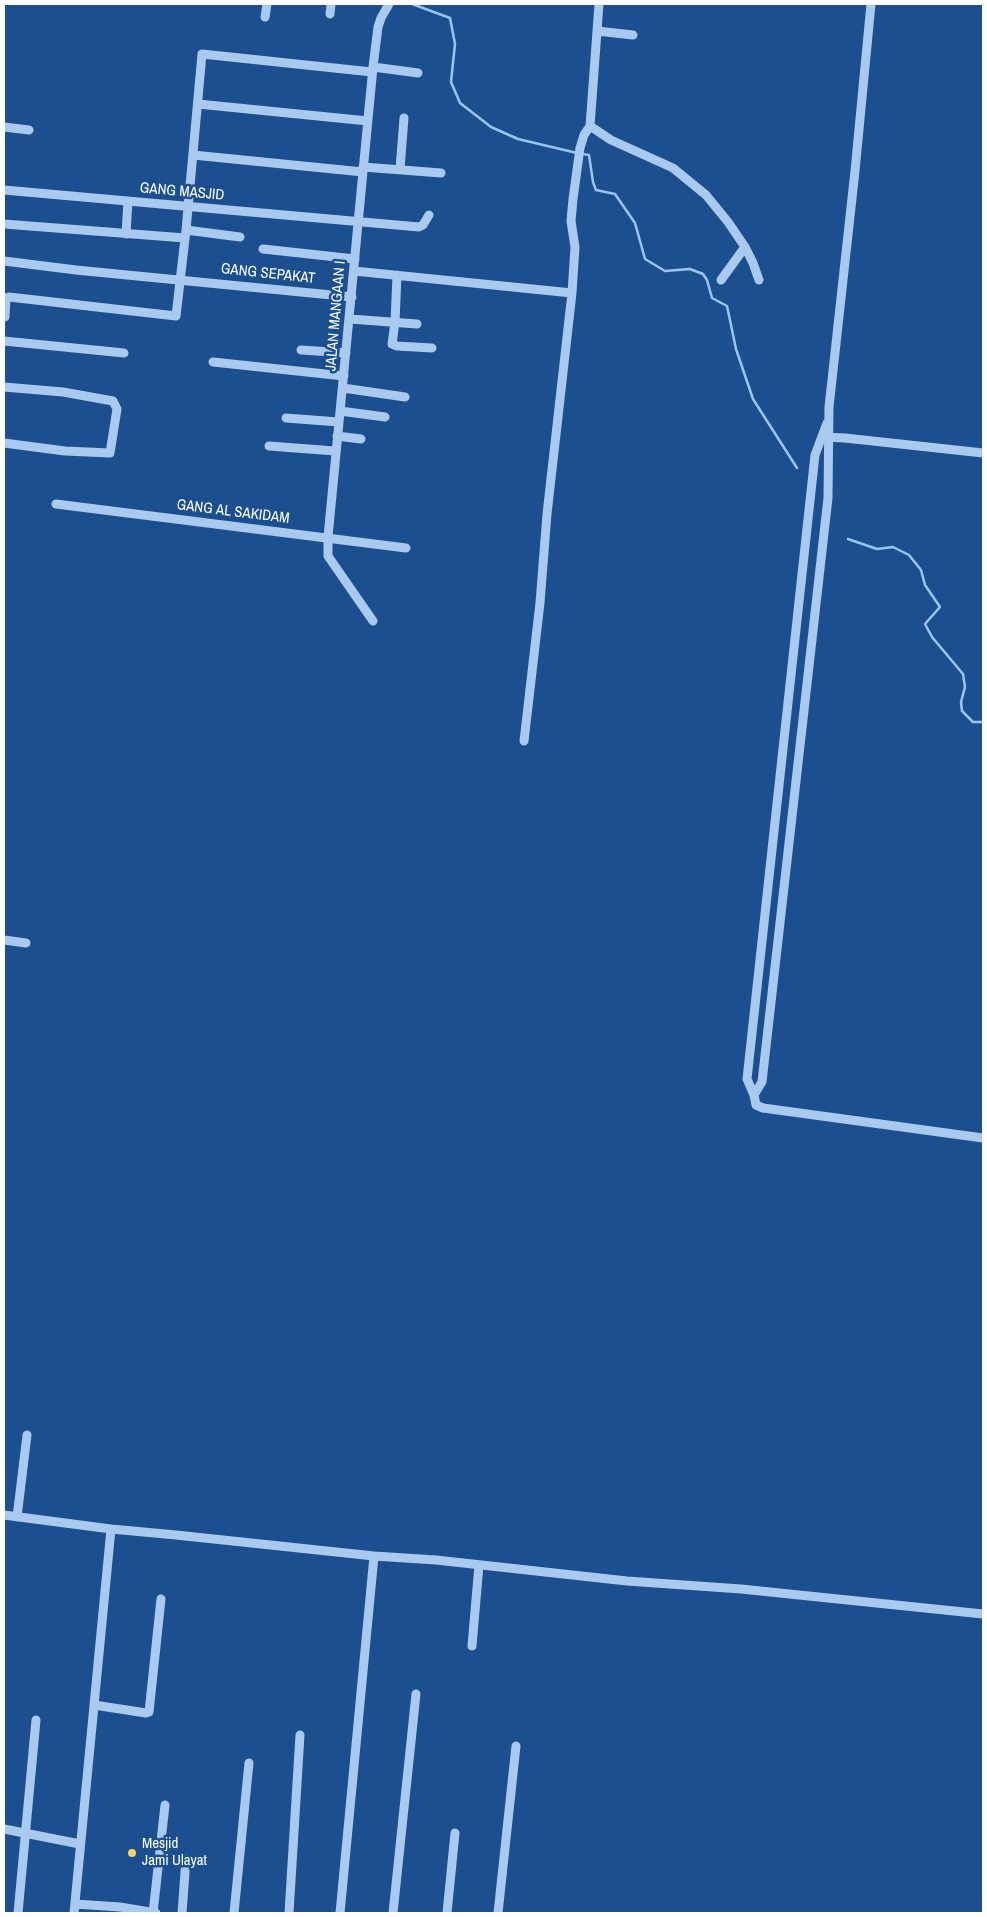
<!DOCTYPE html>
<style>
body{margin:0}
#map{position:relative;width:987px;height:1917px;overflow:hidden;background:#1b4f8f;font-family:"Archivo Narrow",sans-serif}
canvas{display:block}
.frame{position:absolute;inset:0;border:5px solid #fff;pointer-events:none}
</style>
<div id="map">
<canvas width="987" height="1917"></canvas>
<div class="frame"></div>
</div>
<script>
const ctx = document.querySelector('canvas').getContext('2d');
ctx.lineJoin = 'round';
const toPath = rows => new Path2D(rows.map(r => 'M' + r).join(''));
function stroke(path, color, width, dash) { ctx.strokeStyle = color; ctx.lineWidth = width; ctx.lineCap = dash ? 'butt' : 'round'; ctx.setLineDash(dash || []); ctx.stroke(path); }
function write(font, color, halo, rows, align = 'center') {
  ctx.font = font + ' "Archivo Narrow",sans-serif'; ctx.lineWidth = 5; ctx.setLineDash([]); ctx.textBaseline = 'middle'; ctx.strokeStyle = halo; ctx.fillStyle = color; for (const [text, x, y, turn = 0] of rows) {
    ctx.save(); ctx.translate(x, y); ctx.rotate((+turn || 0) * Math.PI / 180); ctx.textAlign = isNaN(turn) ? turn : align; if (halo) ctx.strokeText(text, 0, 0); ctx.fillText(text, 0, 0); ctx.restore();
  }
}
stroke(toPath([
 [412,4,450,18,455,44,451,82,460,103,491,127,518,139,577,153],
 [583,154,589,155,593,182,596,190,615,194,635,223,645,259,665,271,690,269,703,274,707,280,712,298,727,306,736,349,753,399,797,468],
 [848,539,877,549,893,547,909,555,921,570,925,585,940,607,925,624,932,637,963,674,965,687,961,702,962,711,973,722,983,722]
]), '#9cc4f0', 2.5);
stroke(toPath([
 [330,14,331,4],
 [265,17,267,4],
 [597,31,633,35],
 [373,67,418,73],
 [198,104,368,121],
 [590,126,611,140,673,168,706,195,728,222,745,247,753,263,759,280],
 [4,127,29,130],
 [193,155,363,172],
 [363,167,441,173],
 [400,169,404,118],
 [4,190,419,227,423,225,429,215],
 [4,224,185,238],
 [186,230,240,237],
 [126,234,128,201],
 [263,249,355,259],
 [4,261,76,270,352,297],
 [354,271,572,293],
 [397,275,395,322,392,344,397,346,432,348],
 [721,280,745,247],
 [5,317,6,298,9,297,176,316,186,230,202,54,372,72],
 [350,319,417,324],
 [4,341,124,353],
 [301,350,346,353],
 [213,362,344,376],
 [4,387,63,392,113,401,117,409,110,453,65,451,4,443],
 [343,388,405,397],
 [340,411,385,417],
 [286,418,339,422],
 [827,423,815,455,747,1079,754,1095,756,1105,763,1108,983,1138],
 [337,436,361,439],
 [824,437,845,438,983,453],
 [269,446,335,451],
 [56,504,406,548],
 [373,621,328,556,328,537,373,67,378,27,381,18,389,4],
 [524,741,540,603,547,514,572,293,575,247,571,221,573,199,580,148,584,135,590,126,599,4],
 [4,940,26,943],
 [754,1095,762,1082,828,498,829,407,855,171,871,4],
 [4,1515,111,1529,176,1535,374,1556,436,1560,627,1581,741,1589,983,1614],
 [17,1517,27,1435],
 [472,1646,479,1565],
 [94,1705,146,1713,149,1712,161,1599],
 [4,1829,80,1844],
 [75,1904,120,1907,156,1913],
 [18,1913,36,1720],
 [74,1913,111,1529],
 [153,1913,165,1805],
 [182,1913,186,1859],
 [234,1913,249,1763],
 [289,1913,300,1735],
 [340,1913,374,1556],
 [393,1913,416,1694],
 [447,1913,455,1833],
 [498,1913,516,1746]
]), '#a9c9ee', 9);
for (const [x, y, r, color] of [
 [132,1853,5,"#ffd166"]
]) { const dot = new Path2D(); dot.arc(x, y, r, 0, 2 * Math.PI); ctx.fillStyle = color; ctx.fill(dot); stroke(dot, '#1b4f8f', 2); }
write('15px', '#fff', '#1b4f8f', [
 ["GANG MASJID",182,192,5],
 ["GANG SEPAKAT",268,274,6],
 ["JALAN MANGAAN I",336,316,-85],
 ["GANG AL SAKIDAM",233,512,7]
]);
write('15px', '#fff', '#1b4f8f', [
 ["Mesjid",142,1844],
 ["Jami Ulayat",142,1861]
], 'left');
</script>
